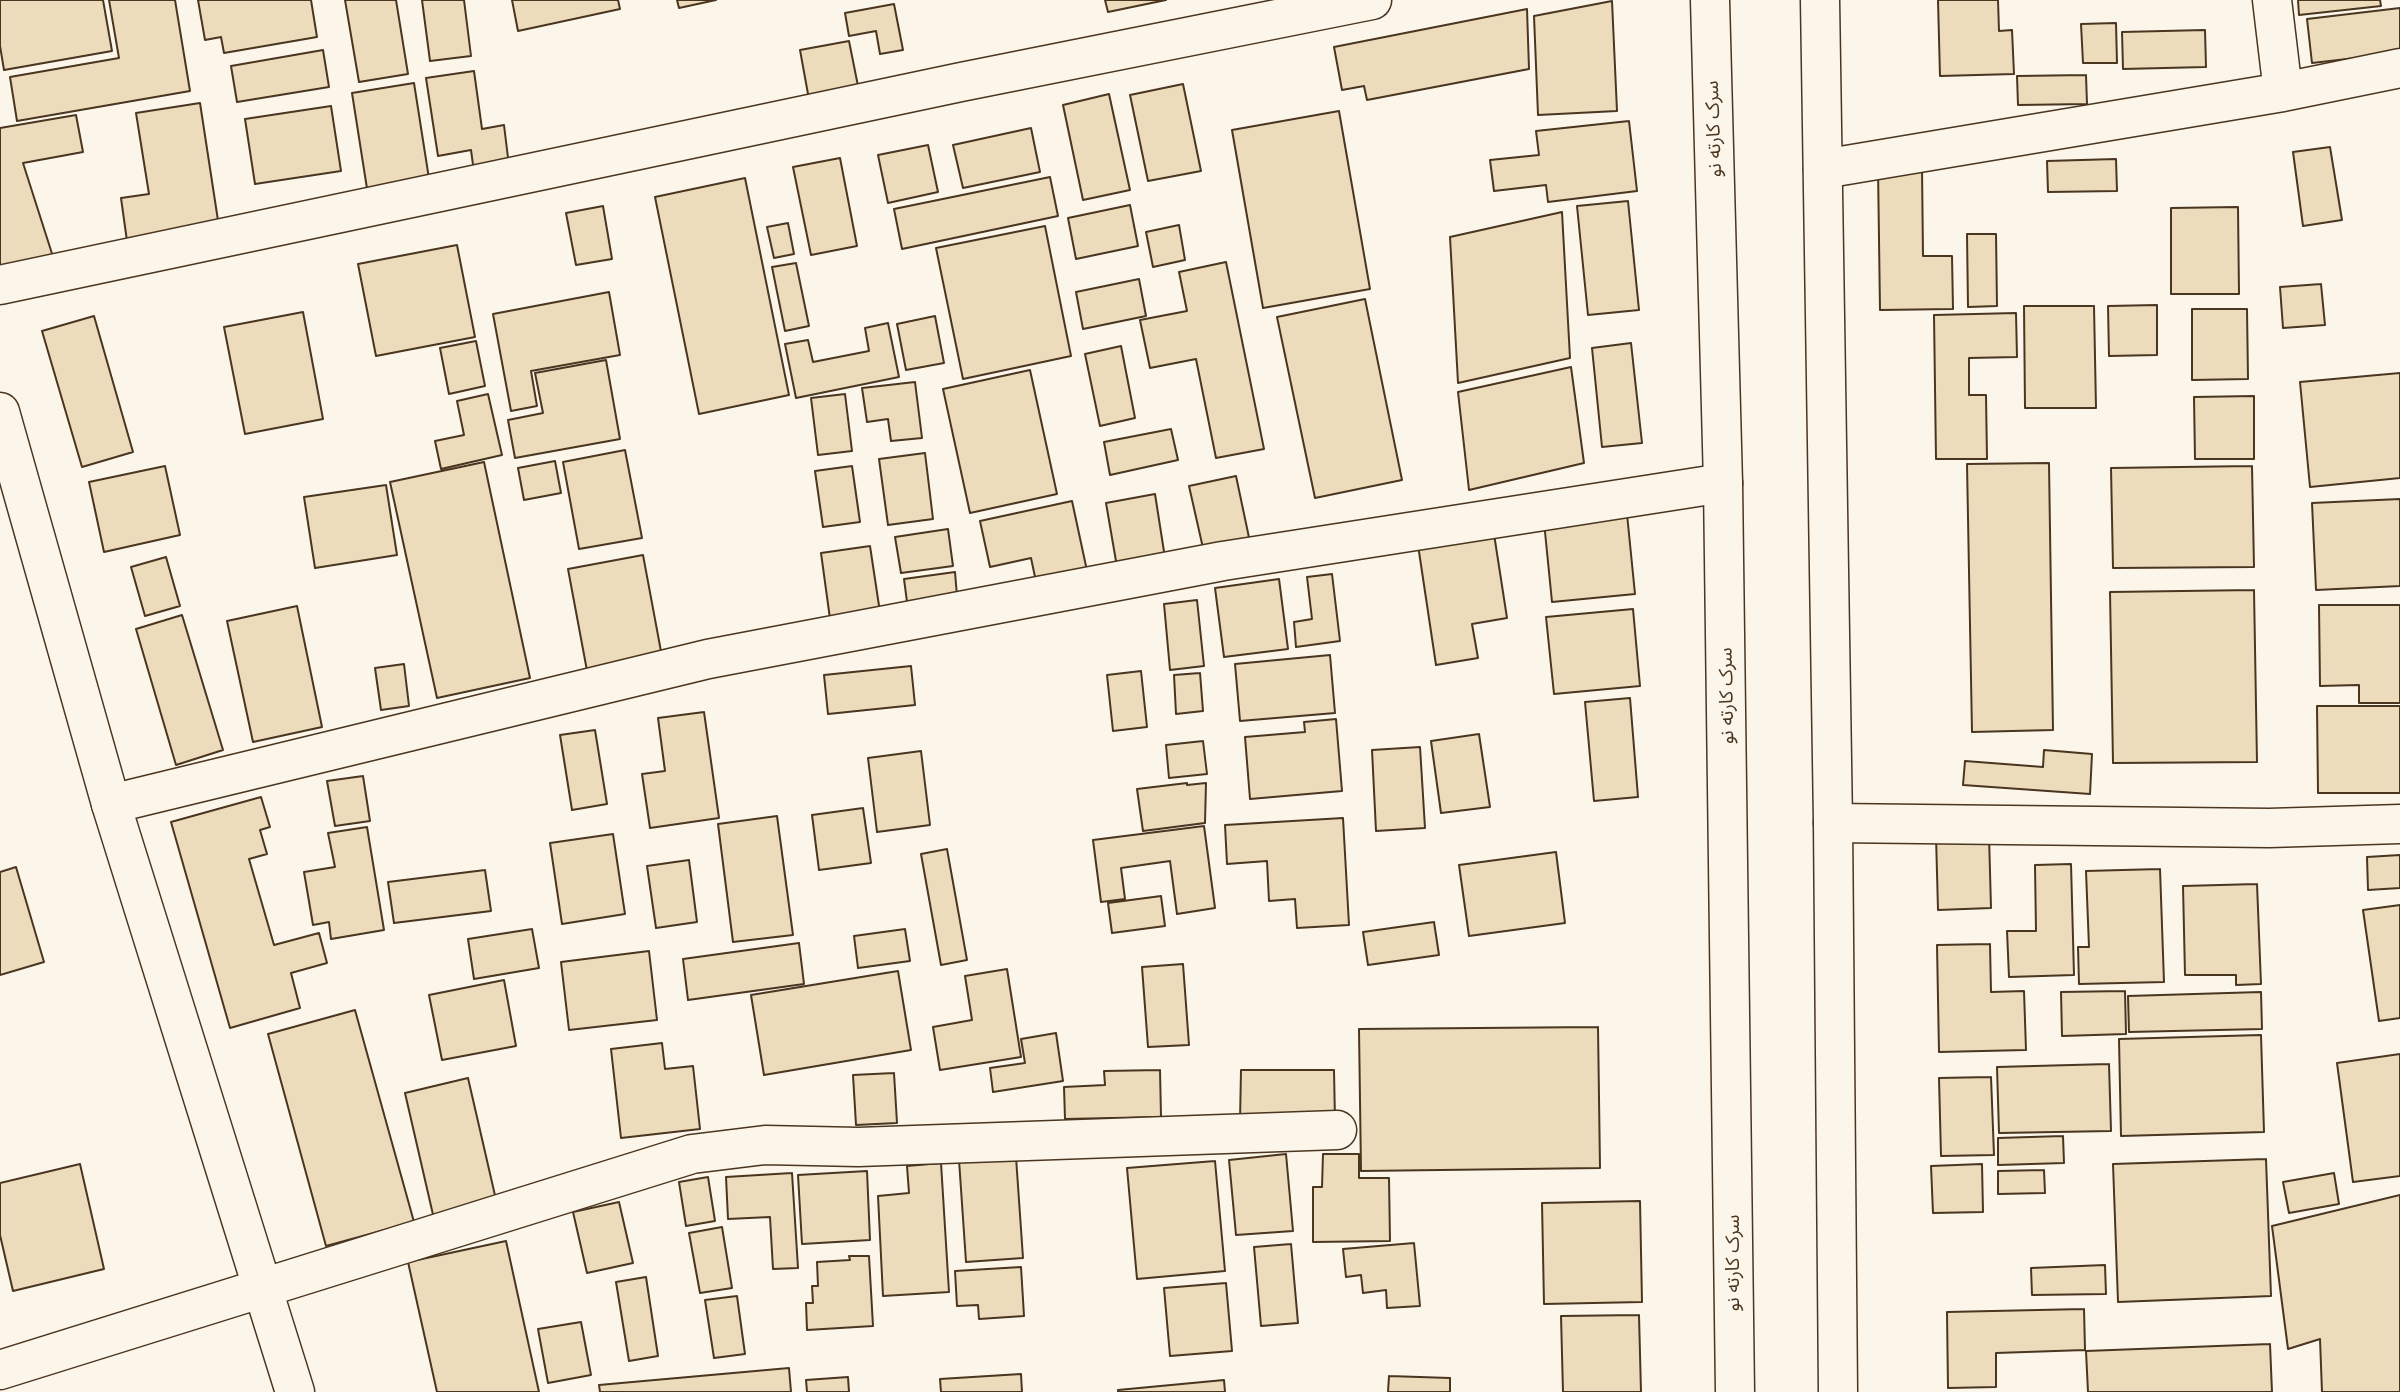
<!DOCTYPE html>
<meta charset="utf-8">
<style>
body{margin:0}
canvas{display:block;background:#fbf6e9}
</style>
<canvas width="2400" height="1392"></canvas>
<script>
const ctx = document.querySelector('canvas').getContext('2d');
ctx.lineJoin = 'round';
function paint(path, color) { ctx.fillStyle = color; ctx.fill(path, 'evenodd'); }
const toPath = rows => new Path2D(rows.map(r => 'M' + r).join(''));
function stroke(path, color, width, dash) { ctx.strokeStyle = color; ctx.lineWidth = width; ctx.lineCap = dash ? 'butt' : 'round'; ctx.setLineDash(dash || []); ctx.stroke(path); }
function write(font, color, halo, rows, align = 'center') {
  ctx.font = font + ' "Open Sans","Noto Sans Arabic",sans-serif'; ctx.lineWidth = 5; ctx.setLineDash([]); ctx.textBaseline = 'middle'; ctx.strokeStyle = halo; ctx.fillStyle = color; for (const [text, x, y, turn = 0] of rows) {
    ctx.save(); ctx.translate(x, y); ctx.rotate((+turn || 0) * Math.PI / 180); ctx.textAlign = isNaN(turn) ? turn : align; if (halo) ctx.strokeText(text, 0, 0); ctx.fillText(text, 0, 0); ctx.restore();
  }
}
const building = toPath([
 [0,0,103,0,112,51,4,70,0,46,0,0],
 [109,0,175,0,190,91,17,121,10,77,119,58,109,0],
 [198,0,311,0,317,37,224,53,221,37,205,40,198,0],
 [345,0,396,0,408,74,359,82,345,0],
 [422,0,464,0,471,56,430,61,422,0],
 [512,0,618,0,620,9,518,31,512,0],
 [677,0,716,0,679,8,677,0],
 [1105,0,1166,0,1108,12,1105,0],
 [1938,0,1998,0,1999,31,2012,30,2014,74,1940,76,1938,0],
 [2298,0,2380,0,2381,6,2299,15,2298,0],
 [1612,1,1617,111,1538,115,1534,16,1612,1],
 [894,4,903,50,880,54,876,31,849,36,845,13,894,4],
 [2400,8,2400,53,2312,63,2307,19,2400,8],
 [1527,9,1529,69,1367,100,1364,86,1342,90,1334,47,1527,9],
 [2116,23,2117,63,2083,63,2081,24,2116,23],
 [2205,30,2206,67,2123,69,2122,32,2205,30],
 [849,41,860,96,810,105,800,50,849,41],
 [323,50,329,87,237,102,231,66,323,50],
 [474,71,482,129,504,125,509,166,474,172,471,150,438,156,426,78,474,71],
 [2086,75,2087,104,2018,105,2017,76,2086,75],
 [414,83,430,185,368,195,352,93,414,83],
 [1183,84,1201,171,1148,181,1130,95,1183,84],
 [1109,94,1130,190,1083,200,1063,105,1109,94],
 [200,103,219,227,127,241,121,198,149,194,136,113,200,103],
 [331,106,341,171,255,184,245,119,331,106],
 [1339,111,1370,289,1263,308,1232,130,1339,111],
 [76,115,83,152,23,163,55,263,0,272,0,128,76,115],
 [1629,121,1637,191,1548,202,1546,185,1494,191,1490,160,1539,155,1536,131,1629,121],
 [1031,128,1040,172,963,188,953,145,1031,128],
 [928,145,938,192,888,203,878,155,928,145],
 [2330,147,2342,220,2303,226,2293,152,2330,147],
 [840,158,857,246,811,255,793,167,840,158],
 [2116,159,2117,191,2048,192,2047,161,2116,159],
 [1922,167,1923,256,1952,256,1953,309,1880,310,1878,168,1922,167],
 [1050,177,1058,216,902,249,894,209,1050,177],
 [745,178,789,395,699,414,655,197,745,178],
 [1628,201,1639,310,1588,315,1577,206,1628,201],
 [1130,205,1138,246,1076,259,1068,218,1130,205],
 [603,206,612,259,576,265,566,213,603,206],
 [2238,207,2239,294,2171,294,2171,208,2238,207],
 [1562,212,1570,358,1458,383,1450,237,1562,212],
 [788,223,794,254,774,258,767,227,788,223],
 [1179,225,1185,260,1153,267,1146,232,1179,225],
 [1045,226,1071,356,963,379,936,248,1045,226],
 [1967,234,1996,234,1997,306,1968,307,1967,234],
 [457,245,475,337,376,356,358,264,457,245],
 [1226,262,1264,449,1216,458,1196,359,1150,368,1140,320,1187,311,1179,272,1226,262],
 [796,263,809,326,785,331,772,267,796,263],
 [1139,279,1146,316,1083,329,1076,292,1139,279],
 [2321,284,2325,325,2283,328,2280,287,2321,284],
 [609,292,620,355,531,371,537,406,511,411,493,314,609,292],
 [1365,299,1402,480,1315,498,1277,317,1365,299],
 [2157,305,2157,355,2109,356,2108,306,2157,305],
 [2024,306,2094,306,2096,408,2025,408,2024,306],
 [2192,309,2247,309,2248,379,2192,380,2192,309],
 [303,312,323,419,245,434,224,327,303,312],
 [2016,313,2017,357,1969,358,1969,395,1986,395,1987,459,1936,459,1934,315,2016,313],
 [94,316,133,452,82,467,42,331,94,316],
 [935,316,944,363,906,370,897,324,935,316],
 [888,323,899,377,796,398,785,344,808,340,813,362,869,351,865,328,888,323],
 [476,341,485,386,449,394,440,348,476,341],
 [1631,343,1642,443,1602,447,1592,348,1631,343],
 [1121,346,1135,418,1100,426,1085,354,1121,346],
 [606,360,620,439,515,458,508,420,543,413,535,373,606,360],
 [1571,367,1584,463,1469,490,1458,392,1571,367],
 [1030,370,1057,494,970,513,943,389,1030,370],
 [2400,373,2400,478,2310,487,2300,382,2400,373],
 [915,382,922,438,891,441,888,419,867,422,862,388,915,382],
 [488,394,502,455,441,469,435,441,464,435,457,401,488,394],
 [845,394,852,451,818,455,811,398,845,394],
 [2254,396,2254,459,2195,459,2194,397,2254,396],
 [1171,429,1178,460,1110,475,1104,442,1171,429],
 [625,450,642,538,579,549,563,462,625,450],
 [925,453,933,519,888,525,879,459,925,453],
 [555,461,561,493,524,500,518,468,555,461],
 [484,462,530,678,437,698,390,482,484,462],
 [2049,463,2053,730,1972,732,1967,464,2049,463],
 [165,466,180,535,104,552,89,482,165,466],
 [852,466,860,522,823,527,815,471,852,466],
 [2252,466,2254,567,2113,568,2111,468,2252,466],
 [1236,476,1251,547,1205,557,1189,486,1236,476],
 [386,485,397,555,315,568,304,497,386,485],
 [1155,494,1165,558,1117,567,1106,503,1155,494],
 [2400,499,2400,586,2316,590,2312,503,2400,499],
 [1072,501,1089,580,1038,591,1031,558,990,567,980,521,1072,501],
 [1627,514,1635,594,1552,602,1544,522,1627,514],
 [948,529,953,566,901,573,895,537,948,529],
 [1494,534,1507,618,1472,624,1478,658,1436,665,1418,545,1494,534],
 [870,546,881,619,831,626,821,553,870,546],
 [643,555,663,662,588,676,568,569,643,555],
 [166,557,180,606,145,616,131,567,166,557],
 [955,572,957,596,907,602,904,579,955,572],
 [1332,574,1340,641,1296,647,1294,622,1312,619,1307,577,1332,574],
 [1279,579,1288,649,1224,657,1215,588,1279,579],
 [2254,590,2257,762,2113,763,2110,592,2254,590],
 [1197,600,1204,666,1170,670,1164,604,1197,600],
 [2319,605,2400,605,2400,703,2359,703,2359,685,2320,686,2319,605],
 [297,606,322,727,253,742,227,621,297,606],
 [1633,609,1640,686,1554,694,1546,617,1633,609],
 [182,615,223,750,176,765,136,629,182,615],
 [1330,655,1335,713,1240,721,1235,664,1330,655],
 [404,664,409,706,381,710,375,668,404,664],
 [911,666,915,705,828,714,824,675,911,666],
 [1141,671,1147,727,1113,731,1107,675,1141,671],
 [1200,673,1203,711,1176,714,1174,675,1200,673],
 [1630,698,1638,797,1594,801,1585,702,1630,698],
 [2317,706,2400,706,2400,793,2318,793,2317,706],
 [704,712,719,818,650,828,642,774,665,771,658,718,704,712],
 [1336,719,1342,791,1250,799,1245,737,1305,732,1304,722,1336,719],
 [595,730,607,804,572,810,560,735,595,730],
 [1479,734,1490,807,1441,813,1431,741,1479,734],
 [1203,741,1207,774,1169,778,1166,745,1203,741],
 [1420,747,1425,828,1376,831,1372,750,1420,747],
 [2044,750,2092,754,2090,794,1963,785,1965,761,2043,767,2044,750],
 [921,751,930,825,877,832,868,758,921,751],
 [363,776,370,821,335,826,327,781,363,776],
 [1187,783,1187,785,1206,783,1205,823,1143,831,1137,789,1187,783],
 [261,797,270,827,260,830,267,854,249,859,274,945,319,933,327,963,291,973,300,1008,230,1028,171,822,261,797],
 [863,808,871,863,819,870,812,815,863,808],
 [777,816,793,935,733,942,718,824,777,816],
 [1343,818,1349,925,1297,928,1295,899,1269,901,1267,861,1227,864,1225,825,1343,818],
 [1204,826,1215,908,1177,914,1170,861,1121,868,1125,899,1101,902,1093,840,1204,826],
 [367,827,384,930,331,939,329,922,313,925,304,872,335,867,328,833,367,827],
 [613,834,625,914,562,924,550,843,613,834],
 [1989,835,1991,908,1938,910,1936,836,1989,835],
 [947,849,967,960,941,965,921,854,947,849],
 [1556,852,1565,923,1469,936,1459,865,1556,852],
 [2400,855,2400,888,2368,890,2367,857,2400,855],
 [689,860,697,922,656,928,647,866,689,860],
 [2071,864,2074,975,2009,977,2007,931,2036,931,2035,865,2071,864],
 [16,867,44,962,0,975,0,872,16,867],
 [2160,869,2164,982,2079,984,2078,947,2089,947,2086,871,2160,869],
 [485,870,491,911,394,923,388,882,485,870],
 [2257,884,2261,984,2236,985,2236,975,2185,975,2183,886,2257,884],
 [1161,896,1165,926,1112,933,1108,903,1161,896],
 [2400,905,2400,1018,2379,1021,2363,910,2400,905],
 [1434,922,1439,955,1368,965,1363,932,1434,922],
 [532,929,539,968,474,979,468,939,532,929],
 [905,929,910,961,858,968,854,936,905,929],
 [799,943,804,984,688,1000,683,959,799,943],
 [1990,944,1991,992,2024,991,2026,1050,1939,1052,1937,945,1990,944],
 [649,951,657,1020,569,1030,561,962,649,951],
 [1183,964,1189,1045,1148,1047,1142,967,1183,964],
 [1007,969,1021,1057,940,1070,933,1027,972,1020,965,976,1007,969],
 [898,971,911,1050,764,1075,751,995,898,971],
 [504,980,516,1046,442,1060,429,995,504,980],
 [2125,991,2126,1034,2062,1036,2061,992,2125,991],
 [2261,992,2262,1029,2129,1032,2128,996,2261,992],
 [355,1010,414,1222,326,1246,268,1034,355,1010],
 [1598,1027,1600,1168,1361,1171,1359,1029,1598,1027],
 [1056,1033,1063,1081,993,1092,990,1068,1025,1063,1021,1039,1056,1033],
 [2261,1035,2264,1132,2121,1136,2119,1039,2261,1035],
 [662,1043,665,1069,693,1066,700,1129,621,1138,611,1049,662,1043],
 [2400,1054,2400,1176,2353,1182,2337,1063,2400,1054],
 [2109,1064,2111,1131,1999,1133,1997,1067,2109,1064],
 [1160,1070,1161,1117,1065,1119,1064,1087,1105,1085,1104,1071,1160,1070],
 [1241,1070,1334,1070,1335,1121,1240,1121,1241,1070],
 [894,1073,897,1123,856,1125,853,1075,894,1073],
 [1991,1077,1994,1155,1941,1156,1939,1078,1991,1077],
 [468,1078,497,1204,434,1219,405,1093,468,1078],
 [2063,1136,2064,1163,1998,1165,1998,1138,2063,1136],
 [1286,1154,1293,1231,1236,1235,1229,1160,1286,1154],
 [1323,1154,1359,1154,1359,1178,1389,1178,1390,1241,1313,1242,1313,1187,1322,1187,1323,1154],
 [1016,1157,1023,1258,966,1262,959,1160,1016,1157],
 [2266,1159,2271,1296,2118,1302,2113,1164,2266,1159],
 [1215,1161,1225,1271,1137,1279,1127,1168,1215,1161],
 [941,1163,949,1292,883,1296,878,1196,909,1193,907,1166,941,1163],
 [80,1164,104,1269,13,1291,0,1235,0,1183,80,1164],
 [1982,1164,1983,1212,1933,1213,1931,1166,1982,1164],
 [2044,1170,2045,1193,1998,1194,1998,1171,2044,1170],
 [867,1171,870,1240,802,1244,798,1175,867,1171],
 [792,1173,798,1268,773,1269,770,1217,728,1219,726,1177,792,1173],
 [2334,1173,2339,1204,2289,1213,2283,1182,2334,1173],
 [708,1177,715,1221,686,1226,679,1182,708,1177],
 [2400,1195,2400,1392,2322,1392,2320,1339,2288,1349,2272,1226,2400,1195],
 [1640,1201,1642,1302,1544,1304,1542,1203,1640,1201],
 [619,1202,633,1263,587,1273,573,1212,619,1202],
 [722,1227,732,1288,700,1293,689,1233,722,1227],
 [506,1241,539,1392,437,1392,408,1262,506,1241],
 [1414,1243,1420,1306,1387,1308,1386,1290,1363,1293,1361,1275,1346,1277,1343,1249,1414,1243],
 [1291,1244,1298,1323,1261,1326,1254,1247,1291,1244],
 [849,1256,869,1256,873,1326,807,1330,806,1303,813,1303,812,1286,818,1286,817,1262,850,1260,849,1256],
 [2105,1265,2106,1294,2032,1295,2031,1268,2105,1265],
 [1021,1267,1024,1316,979,1319,978,1305,957,1306,955,1271,1021,1267],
 [646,1277,658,1356,629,1361,616,1282,646,1277],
 [1226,1283,1232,1351,1170,1356,1164,1288,1226,1283],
 [737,1296,745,1354,714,1358,705,1300,737,1296],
 [2084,1309,2085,1350,1996,1353,1996,1387,1948,1388,1947,1312,2084,1309],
 [1639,1315,1641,1392,1563,1392,1561,1316,1639,1315],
 [581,1322,591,1375,548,1383,538,1329,581,1322],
 [2270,1344,2272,1392,2088,1392,2086,1351,2270,1344],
 [789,1368,791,1392,600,1392,599,1385,789,1368],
 [1021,1374,1022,1392,941,1392,940,1379,1021,1374],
 [1389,1376,1450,1378,1450,1392,1388,1392,1389,1376],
 [848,1377,849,1392,807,1392,806,1380,848,1377],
 [1224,1380,1225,1392,1118,1392,1118,1390,1224,1380]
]);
paint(building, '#ecdcbc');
stroke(building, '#4a3520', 2);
const minor = toPath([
 [2272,0,2283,92],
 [1823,169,2283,92,2400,68],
 [0,285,961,82,1372,0],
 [111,804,708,659,1223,561,1723,483],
 [1833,823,2269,828,2400,824],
 [0,1370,692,1154,765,1145,858,1147,1337,1130]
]);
const major = toPath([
 [0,412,111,804,295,1392]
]);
const highway = toPath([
 [1710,0,1723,483,1735,1392],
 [1820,0,1833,823,1838,1392]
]);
stroke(minor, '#4a3520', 41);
stroke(major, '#4a3520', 41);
stroke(highway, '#4a3520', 41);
stroke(minor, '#fbf6e9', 38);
stroke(major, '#fbf6e9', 38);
stroke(highway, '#fbf6e9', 38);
write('19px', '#4a3520', '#fbf6e9', [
 ["سرک کارته نو",1714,129,-92],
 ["سرک کارته نو",1727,696,-91],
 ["سرک کارته نو",1734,1263,-90]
]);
</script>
